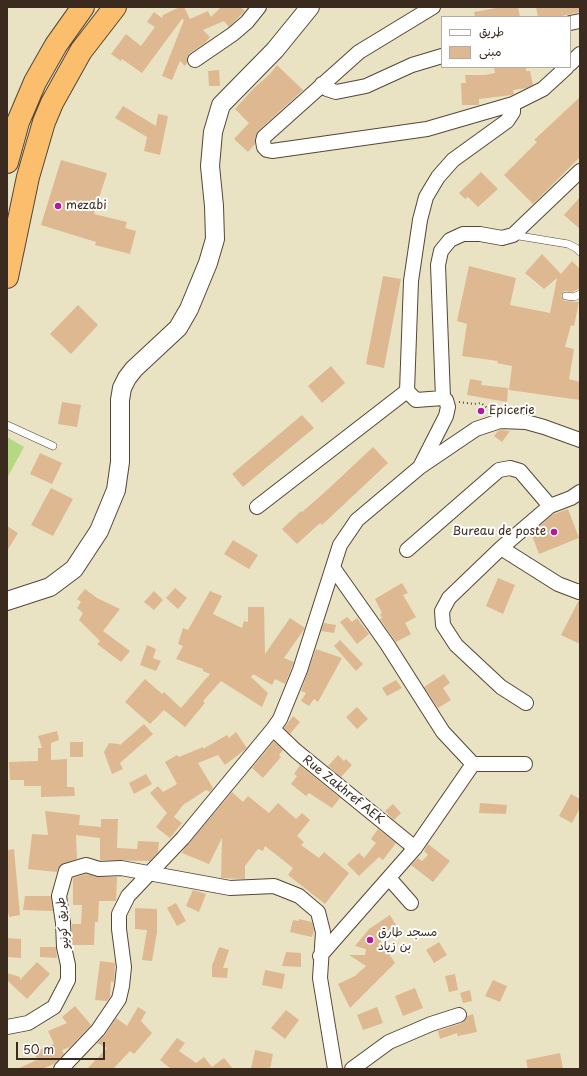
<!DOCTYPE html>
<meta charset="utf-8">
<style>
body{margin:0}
#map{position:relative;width:587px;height:1076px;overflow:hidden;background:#eae3c3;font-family:"Playpen Sans","Playpen Sans Arabic",sans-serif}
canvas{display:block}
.frame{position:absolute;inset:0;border:8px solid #3b2a1e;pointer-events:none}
.legend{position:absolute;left:441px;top:16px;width:130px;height:52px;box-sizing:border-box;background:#fff;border:1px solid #b1aaa5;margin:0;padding:5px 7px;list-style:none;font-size:12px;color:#3b2a1e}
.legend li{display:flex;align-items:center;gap:8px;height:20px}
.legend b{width:20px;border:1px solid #b1aaa5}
.scale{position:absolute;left:16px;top:1042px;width:89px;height:18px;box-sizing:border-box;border:2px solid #3b2a1e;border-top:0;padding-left:5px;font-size:12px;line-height:14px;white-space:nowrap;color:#3b2a1e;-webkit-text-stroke:3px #fff;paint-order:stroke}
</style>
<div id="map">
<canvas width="587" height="1076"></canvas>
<div class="frame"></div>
<ul class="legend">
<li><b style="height:5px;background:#fff"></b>طريق</li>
<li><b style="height:11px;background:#ddb891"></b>مبنى</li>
</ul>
<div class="scale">50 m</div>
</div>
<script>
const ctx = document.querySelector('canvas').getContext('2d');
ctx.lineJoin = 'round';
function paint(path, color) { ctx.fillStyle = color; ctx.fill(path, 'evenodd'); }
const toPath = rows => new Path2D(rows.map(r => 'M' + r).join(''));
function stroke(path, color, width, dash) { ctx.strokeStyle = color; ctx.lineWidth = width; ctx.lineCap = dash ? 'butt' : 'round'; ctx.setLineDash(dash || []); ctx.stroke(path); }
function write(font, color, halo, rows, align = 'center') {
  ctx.font = font + ' "Playpen Sans","Playpen Sans Arabic",sans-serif'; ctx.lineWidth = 4; ctx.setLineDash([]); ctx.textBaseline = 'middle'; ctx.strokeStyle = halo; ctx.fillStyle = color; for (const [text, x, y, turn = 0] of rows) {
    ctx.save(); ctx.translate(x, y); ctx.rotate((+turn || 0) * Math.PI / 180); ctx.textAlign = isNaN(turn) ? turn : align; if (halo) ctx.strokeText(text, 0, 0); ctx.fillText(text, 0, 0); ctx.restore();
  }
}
paint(toPath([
 [7,437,24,447,7,478]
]), '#b5d982');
paint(toPath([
 [180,7,184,7,190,19,208,11,211,17,221,7,240,7,245,11,229,27,224,21,203,30,210,37,205,43,190,53,187,57,187,63,185,66,180,61,172,80,162,76,184,20,182,19,142,73,122,59,121,61,111,54,126,34,141,46,155,27,147,22,154,12,162,18,163,15],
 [502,7,518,7,520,17,475,17,474,12],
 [536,7,580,7,580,12,557,17,538,17],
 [277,65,303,90,258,131,255,139,255,144,248,152,234,139,249,123,235,109,254,88,270,74],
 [494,67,526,67,526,71,530,71,533,85,527,88,513,90,514,94,512,95,479,99,479,105,462,105,461,83,466,83,465,75,485,75,495,73],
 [219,70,220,86,209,86,208,71],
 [580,97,580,157,533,204,504,175,537,142,534,140],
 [123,106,156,126,158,114,168,116,160,155,144,151,147,137,115,118],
 [61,160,107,173,94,214,127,222,125,228,136,231,130,254,95,245,96,242,41,225],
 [481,172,498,189,478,207,468,197,465,199,459,193],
 [580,197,580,229,564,215],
 [542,254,561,274,572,261,580,269,580,288,573,292,564,291,561,296,563,300,565,301,579,302,574,326,571,325,565,347,574,349,569,379,580,382,580,400,509,390,512,366,497,363,498,361,462,356,467,324,457,321,469,266,516,278,510,305,550,313,557,278,544,289,525,273],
 [383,276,401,279,384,368,366,364],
 [78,305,98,325,71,354,50,334],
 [331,366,345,383,322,403,308,386],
 [470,379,482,381,481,385,508,388,507,402,467,395],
 [62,402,81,405,77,427,58,424],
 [302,415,314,428,243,487,232,474],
 [501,430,510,431,502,442,494,436,498,431],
 [373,447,388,463,322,525,320,523,297,544,282,529,301,511,302,512,325,492],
 [40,453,62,463,52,484,30,474],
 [51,488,73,499,53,536,31,525],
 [568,509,579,538,539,554,531,533,552,515],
 [7,526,18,533,7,551],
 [233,540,258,555,249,569,224,554],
 [498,578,515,585,503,614,486,606],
 [402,583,408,593,403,595,416,617,405,623,411,634,396,642,380,619,382,618,380,614,382,613,375,599],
 [175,588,187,598,178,609,166,598],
 [85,589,97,598,120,609,103,631,130,651,121,662,97,644,100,641,79,620,83,613,77,608,81,602,77,599],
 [154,591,163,600,154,610,144,602],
 [210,591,222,596,213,614,242,628,244,621,248,622,248,607,264,607,265,654,290,618,305,628,284,658,294,662,285,684,275,679,272,685,253,674,251,677,268,693,262,707,221,681,203,701,205,703,185,727,164,710,150,724,125,702,145,679,162,694,164,692,181,708,210,674,203,671,203,669,176,659,183,646,178,644,183,628,188,630],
 [579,600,580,600,580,644,561,635],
 [347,617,352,622,357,618,369,634,357,644,340,622],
 [324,623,336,625,334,633,321,631],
 [340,640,363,664,356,671,334,646],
 [147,645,156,649,153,658,161,661,156,671,140,665],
 [316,649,342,658,318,702,314,699,309,706,301,701,306,693,301,691],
 [444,674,450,683,443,688,451,700,438,708,424,687],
 [396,680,402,688,387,696,382,688],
 [357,707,368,719,357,729,346,717],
 [293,716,300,722,290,734,284,728],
 [144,724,153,734,120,763,123,769,112,774,104,752,109,743,119,744,120,745],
 [57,731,59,740,51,743,51,760,67,759,67,787,74,787,75,796,41,797,41,786,24,786,24,780,10,780,9,762,38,761,38,748,42,748,38,736],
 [236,732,247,748,225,765,218,755,198,763,213,788,210,792,206,790,183,805,174,817,182,823,170,838,156,827,167,813,150,793,158,786,163,792,177,784,165,762,177,755,179,757,203,747,203,749,227,735,229,738],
 [274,741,283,750,279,755,281,757,263,778,252,768],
 [70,742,83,742,83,757,70,757],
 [338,755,344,761,346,759,352,765,341,777,328,766],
 [300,765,340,798,332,808,309,793,306,796,291,784,297,776,294,774],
 [146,774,152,784,134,794,129,783],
 [232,792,243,802,248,796,269,813,278,803,296,819,302,813,310,820,297,836,304,842,301,845,319,858,324,852,349,873,325,904,288,875,293,868,265,846,263,851,258,849,245,866,245,879,221,878,222,838,209,864,182,853,184,849],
 [571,794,580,799,580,808,572,823,559,816],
 [480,803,507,805,506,814,479,813],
 [393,804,401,813,394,820,385,811],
 [45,811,80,815,79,825,101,827,101,819,118,819,117,848,137,849,138,841,159,842,158,852,150,861,100,860,100,838,76,835,77,859,60,865,57,872,28,869,32,834,48,835],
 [378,829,396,843,383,860,379,857,359,876,347,864,359,853,364,858,376,843,371,839],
 [428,844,450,861,433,882,411,865,418,858,422,861,428,855,424,851],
 [14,849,20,915,9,917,7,906,7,892,8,891,7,850],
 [86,874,99,877,117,877,116,901,99,901,98,922,95,922,94,945,72,945,72,924,81,924,82,905,73,905,73,878],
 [193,890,206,894,199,912,186,906],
 [25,896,51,896,53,911,23,910],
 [176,903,186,921,177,926,167,908],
 [135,908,157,909,157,932,152,961,142,960,147,930,135,929],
 [390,915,396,925,378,937,395,963,350,1008,338,984,355,976,366,966,349,955,365,955,366,949,355,946,369,929],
 [299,919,312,922,314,931,312,937,290,932,293,920,299,921],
 [7,938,21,939,21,958,7,957],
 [439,942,447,955,434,963,426,950],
 [40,947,56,947,57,958,40,957],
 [219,947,229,950,223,968,228,968,227,978,212,977,212,966],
 [286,952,301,953,301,967,282,966],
 [100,961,115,963,114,982,111,981,110,997,107,1001,95,1000],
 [37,962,50,974,27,999,7,980,7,973,20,977,20,980],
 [265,970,285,974,282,989,262,985],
 [455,974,458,990,449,992,445,976],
 [493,980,507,986,500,1002,485,996],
 [415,988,423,1008,403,1016,395,996],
 [470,990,472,1001,463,1003,460,993],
 [75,1006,91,1025,70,1047,62,1050,64,1054,54,1064,42,1069,17,1069,37,1060,34,1052,54,1044,48,1031,67,1023,62,1017],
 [138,1007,146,1012,141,1021,152,1033,134,1054,130,1051,113,1069,87,1069,107,1048,97,1043,105,1035,116,1018,127,1026],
 [377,1007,383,1023,363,1030,357,1015],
 [286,1010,299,1020,285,1039,271,1028],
 [473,1014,477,1032,458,1036,457,1033,440,1039,438,1031,462,1023,466,1020,467,1016],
 [177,1038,185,1043,179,1051,196,1063,204,1057,212,1067,224,1058,233,1069,171,1069,160,1060],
 [255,1050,273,1054,270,1069,251,1069],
 [560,1053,563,1069,528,1069,526,1060]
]), '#ddb891');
const service = toPath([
 [513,235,568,244,576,248,580,252],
 [566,296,574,297,580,294],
 [7,425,53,446]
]);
const minor = toPath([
 [433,7,359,52,264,137,263,141,264,147,267,150,272,151,427,129,513,104,543,89,567,67],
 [570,23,580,21],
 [195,60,233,34,247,22,259,7],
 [570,64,580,54],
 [322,84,327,89,336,92,366,86,412,65,442,56],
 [443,398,438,265,441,251,450,240,463,234,480,234,502,238,513,235,580,171],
 [420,467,446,416,448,407,446,400,443,398,416,400,407,391,411,281,420,220,426,197,438,177,453,160,507,121,513,112,513,104],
 [550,506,501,548,558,584,579,592,580,591],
 [257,507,407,391],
 [501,548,449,598,442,611,443,625,456,645,501,687,526,703],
 [407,550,499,470,510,468,520,471,550,506,571,498,580,492],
 [334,569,387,644,443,732,473,764,525,764],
 [273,729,296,751,415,848],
 [389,878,411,903],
 [320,956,415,848,473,764],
 [7,1027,28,1023,54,1007,68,980,68,965,64,947,63,923,59,896,66,871,86,865,99,869,121,868,230,888,274,886,299,896,318,912,323,932,320,978,335,1069],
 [61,1069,98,1030,119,999,122,986,124,967,119,929,119,914,128,896,183,838,273,729,280,719,300,670,340,545,357,520,420,467,476,429,500,421,526,422,544,427,580,440],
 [352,1069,389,1042,431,1024,459,1015]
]);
const tertiary = toPath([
 [7,601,50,587,74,569,99,531,116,490,120,462,120,400,122,388,127,378,134,369,178,328,189,309,208,263,215,239,214,206,210,166,213,132,221,105,275,50,310,7]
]);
const trunk = toPath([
 [7,162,18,122,35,82,56,45,83,7],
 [7,277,28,177,44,122,52,103,81,51,115,7]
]);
stroke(service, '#554637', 8);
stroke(minor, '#554637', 16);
stroke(tertiary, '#554637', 20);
stroke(trunk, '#554637', 24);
stroke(toPath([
 [459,402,474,404,481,403,490,410]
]), '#554637', 2, [1, 3]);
stroke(service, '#fff', 7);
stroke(minor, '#fff', 14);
stroke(tertiary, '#fff', 18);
stroke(trunk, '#fabe6d', 22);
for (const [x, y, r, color] of [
 [58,206,4,"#b5179e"],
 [481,411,4,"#b5179e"],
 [554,532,4,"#b5179e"],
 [370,940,4,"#b5179e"]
]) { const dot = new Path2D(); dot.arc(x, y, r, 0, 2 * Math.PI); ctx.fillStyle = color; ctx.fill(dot); stroke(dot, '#fff', 1.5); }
write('12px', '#3b2a1e', '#fff', [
 ["mezabi",66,206],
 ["Epicerie",489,411],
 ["Bureau de poste",546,532,"right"],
 ["مسجد طارق",378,933],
 ["بن زياد",378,947]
], 'left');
write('12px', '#3b2a1e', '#fff', [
 ["Rue Zakhref AEK",343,790,39],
 ["طريق كونيو",63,923,-95]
]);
</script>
